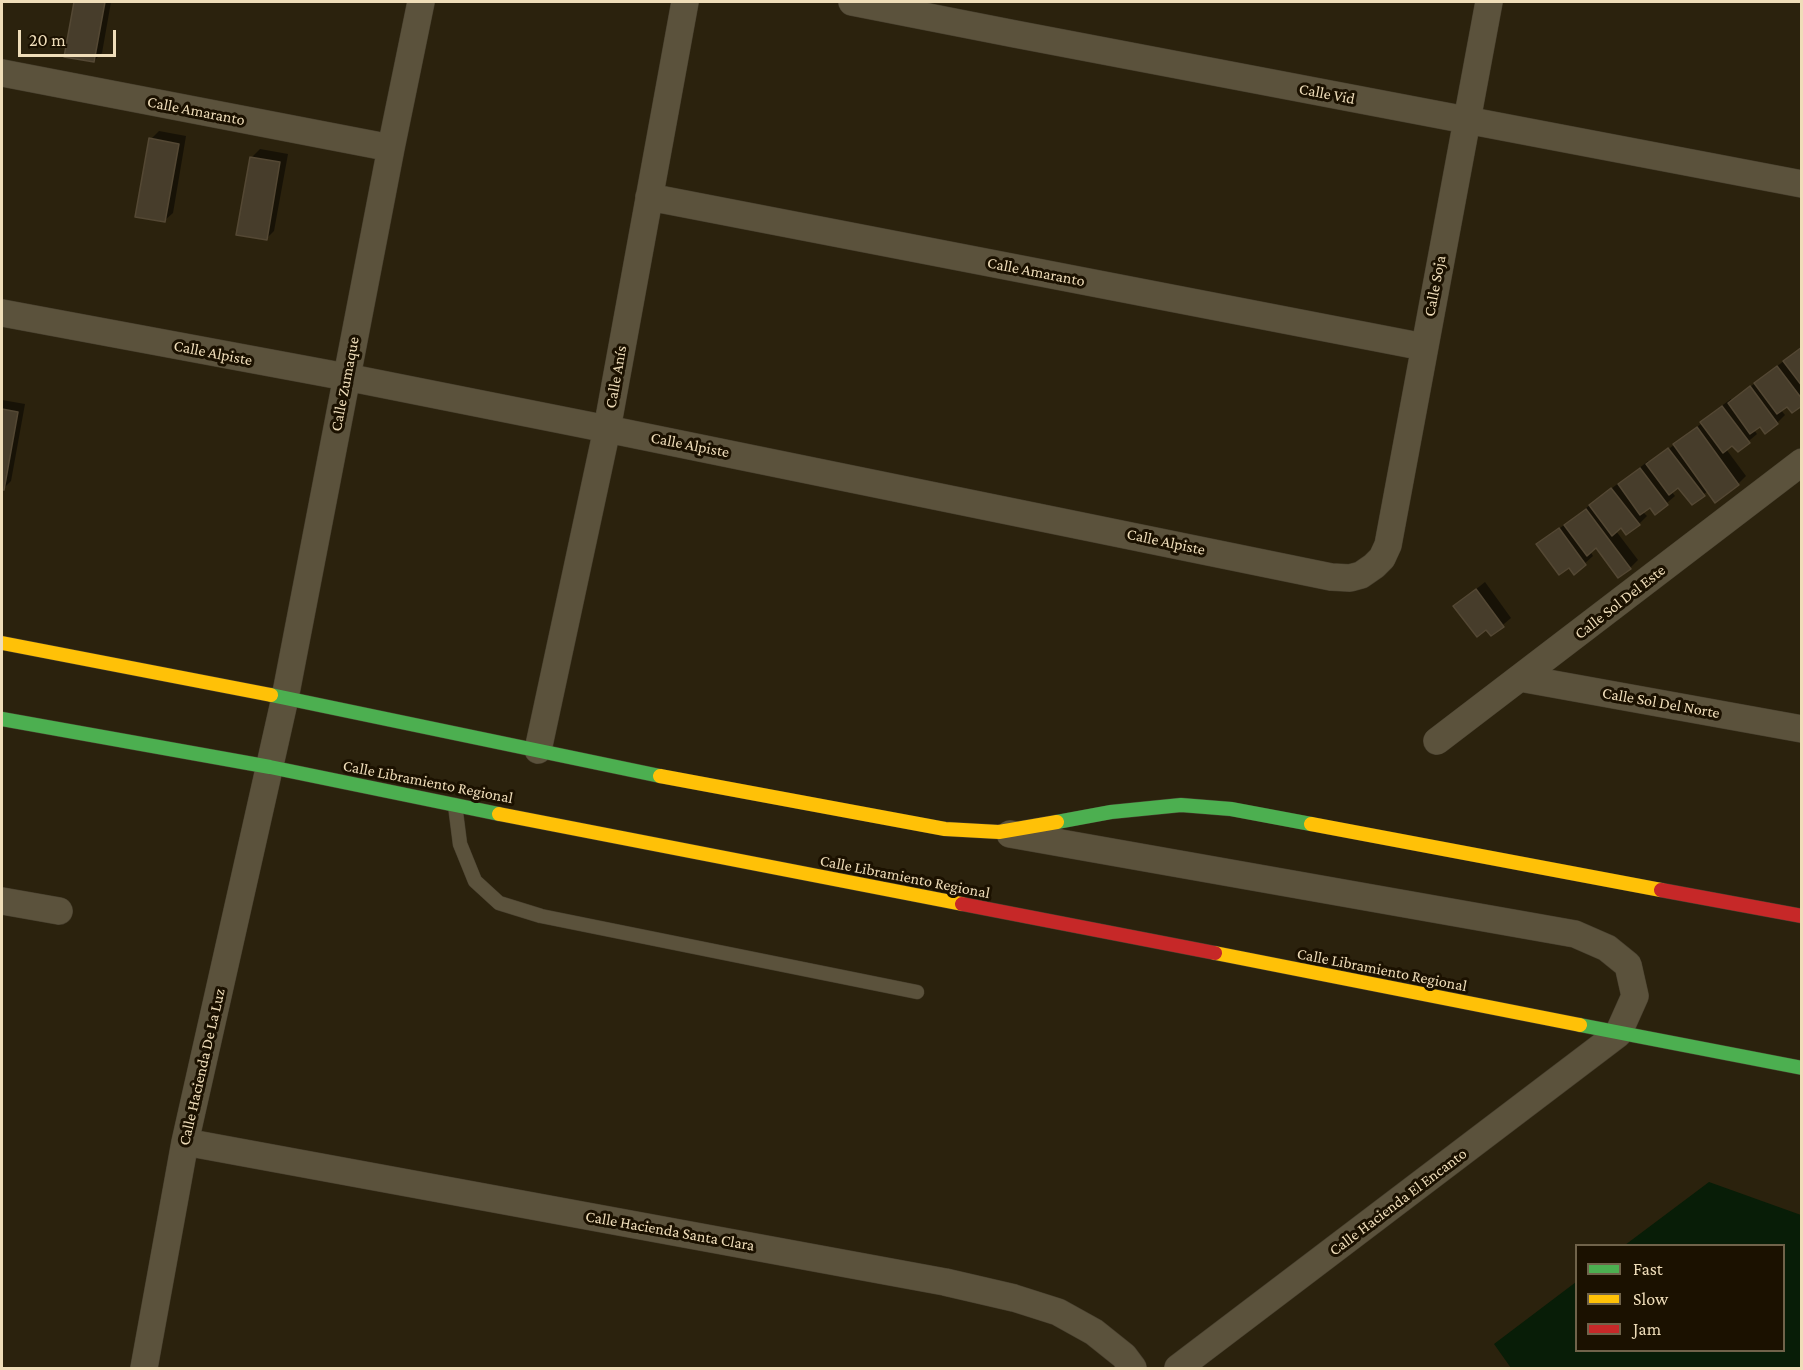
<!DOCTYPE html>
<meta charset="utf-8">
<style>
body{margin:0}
#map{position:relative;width:1803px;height:1370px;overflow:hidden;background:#2b220d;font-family:"Crimson Pro",serif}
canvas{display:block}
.frame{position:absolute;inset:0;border:3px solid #efddb9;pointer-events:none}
.legend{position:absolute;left:1575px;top:1244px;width:210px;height:108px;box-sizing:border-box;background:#1b1100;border:2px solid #70634a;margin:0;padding:8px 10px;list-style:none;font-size:18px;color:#efddb9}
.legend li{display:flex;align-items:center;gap:12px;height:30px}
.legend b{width:30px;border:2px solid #70634a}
.scale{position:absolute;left:18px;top:30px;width:98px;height:27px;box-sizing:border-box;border:3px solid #efddb9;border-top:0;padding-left:8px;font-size:18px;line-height:21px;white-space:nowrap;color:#efddb9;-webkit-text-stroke:4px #1b1100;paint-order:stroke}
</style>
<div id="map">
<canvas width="1803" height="1370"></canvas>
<div class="frame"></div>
<ul class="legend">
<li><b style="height:8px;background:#4caf50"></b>Fast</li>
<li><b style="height:8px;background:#ffc107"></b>Slow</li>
<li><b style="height:8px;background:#c62828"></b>Jam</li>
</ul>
<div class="scale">20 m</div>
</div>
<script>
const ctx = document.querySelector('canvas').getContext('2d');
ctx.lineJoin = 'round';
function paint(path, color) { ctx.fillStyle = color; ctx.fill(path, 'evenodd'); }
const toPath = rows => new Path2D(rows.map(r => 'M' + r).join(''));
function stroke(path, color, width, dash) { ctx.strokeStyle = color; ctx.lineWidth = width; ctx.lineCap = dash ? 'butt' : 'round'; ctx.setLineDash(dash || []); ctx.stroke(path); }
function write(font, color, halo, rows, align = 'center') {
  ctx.font = font + ' "Crimson Pro",serif'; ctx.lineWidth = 6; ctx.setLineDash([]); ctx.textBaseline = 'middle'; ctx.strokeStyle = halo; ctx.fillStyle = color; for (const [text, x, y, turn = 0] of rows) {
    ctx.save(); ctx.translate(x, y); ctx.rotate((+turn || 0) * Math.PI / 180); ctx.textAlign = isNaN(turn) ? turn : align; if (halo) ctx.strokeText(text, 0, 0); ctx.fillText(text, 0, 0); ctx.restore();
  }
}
paint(toPath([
 [1709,1182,1801,1215,1801,1368,1511,1368,1494,1344,1576,1282,1576,1350,1784,1350,1784,1246,1625,1245]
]), '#081d07');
paint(toPath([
 [76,2,111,2,102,53,94,61,66,56],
 [159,131,186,136,173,213,165,220,151,139],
 [260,149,288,154,274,231,266,239,252,157],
 [1802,347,1802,404,1787,404,1780,409,1785,415,1777,423,1760,425,1754,430,1757,434,1738,450,1733,444,1726,449,1746,476,1738,484,1708,491,1692,503,1679,485,1671,491,1675,496,1655,513,1650,506,1643,512,1647,516,1639,524,1622,526,1616,531,1638,560,1630,568,1596,546,1590,551,1593,556,1574,573,1569,566,1538,545,1620,482,1621,483,1648,461,1650,463,1678,442,1702,423,1709,415,1731,399,1732,401],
 [2,400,25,404,11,481,3,489,2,488],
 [1485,582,1511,618,1492,634,1486,628,1455,606]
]), '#0007');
const building = toPath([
 [74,2,105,2,94,62,64,57,74,2],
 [149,138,179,144,165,222,135,217,149,138],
 [250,157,280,162,267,240,236,235,250,157],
 [1802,347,1802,386,1783,361,1802,347],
 [1777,366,1802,399,1802,406,1792,413,1787,407,1777,414,1754,383,1777,366],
 [1750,386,1778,424,1765,434,1760,427,1750,434,1728,403,1750,386],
 [1722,406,1750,443,1738,452,1732,446,1723,453,1700,422,1722,406],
 [2,409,18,412,4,490,2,490,2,409],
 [1697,427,1739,485,1715,503,1673,444,1697,427],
 [1668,448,1705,496,1692,505,1678,488,1669,495,1646,464,1668,448],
 [1640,468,1668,505,1655,515,1650,508,1640,515,1618,484,1640,468],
 [1611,488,1640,525,1626,535,1621,528,1612,536,1589,505,1611,488],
 [1586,509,1631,569,1618,578,1596,548,1587,556,1564,525,1586,509],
 [1559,528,1586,565,1574,575,1569,568,1559,575,1536,544,1559,528],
 [1476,589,1504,627,1491,636,1486,630,1477,637,1453,606,1476,589]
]);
paint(building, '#473d2b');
stroke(building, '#544834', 1.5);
const lane = toPath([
 [455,805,460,844,475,881,499,903,541,916,917,992]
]);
const street = toPath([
 [852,2,1015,34,1802,184],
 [2,73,391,148],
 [649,197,1424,347],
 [2,313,346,377,607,429,1331,577,1350,578,1361,575,1374,566,1382,558,1388,545,1489,2],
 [1520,678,1802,729],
 [1437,741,1802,462],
 [538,750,607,429,685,2],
 [1010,834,1575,934,1607,948,1628,965,1635,996,1618,1034,1178,1368],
 [2,901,59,911],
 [185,1142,945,1282,1014,1298,1058,1312,1094,1332,1124,1356,1133,1368],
 [144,1368,185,1142,285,698,391,148,421,2]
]);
const fast = toPath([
 [271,695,660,776],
 [2,719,270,767,499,814],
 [1057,822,1111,812,1181,805,1231,809,1311,824],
 [1580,1025,1802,1068]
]);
const slow = toPath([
 [2,643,271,695],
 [660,776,945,829,999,832,1057,822],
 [499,814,962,904],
 [1311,824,1661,890],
 [1215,953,1580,1025]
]);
const jam = toPath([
 [1661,890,1802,916],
 [962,904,1215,953]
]);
stroke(lane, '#473f2e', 15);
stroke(street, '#473f2e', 28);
stroke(fast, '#473f2e', 15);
stroke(slow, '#473f2e', 15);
stroke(jam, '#473f2e', 15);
stroke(lane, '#5b523c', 14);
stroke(street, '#5b523c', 27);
stroke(fast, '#4caf50', 14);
stroke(slow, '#ffc107', 14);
stroke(jam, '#c62828', 14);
write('16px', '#efddb9', '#1b1100', [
 ["Calle Vid",1327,94,11],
 ["Calle Amaranto",196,111,11],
 ["Calle Amaranto",1036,272,11],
 ["Calle Soja",1435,286,-79],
 ["Calle Alpiste",213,353,11],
 ["Calle Anís",616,377,-80],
 ["Calle Zumaque",345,384,-79],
 ["Calle Alpiste",690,445,11],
 ["Calle Alpiste",1166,542,12],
 ["Calle Sol Del Este",1620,602,-38],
 ["Calle Sol Del Norte",1661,703,10],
 ["Calle Libramiento Regional",428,782,11],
 ["Calle Libramiento Regional",905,877,11],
 ["Calle Libramiento Regional",1382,970,11],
 ["Calle Hacienda De La Luz",202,1067,-77],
 ["Calle Hacienda El Encanto",1398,1202,-37],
 ["Calle Hacienda Santa Clara",670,1231,10]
]);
</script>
